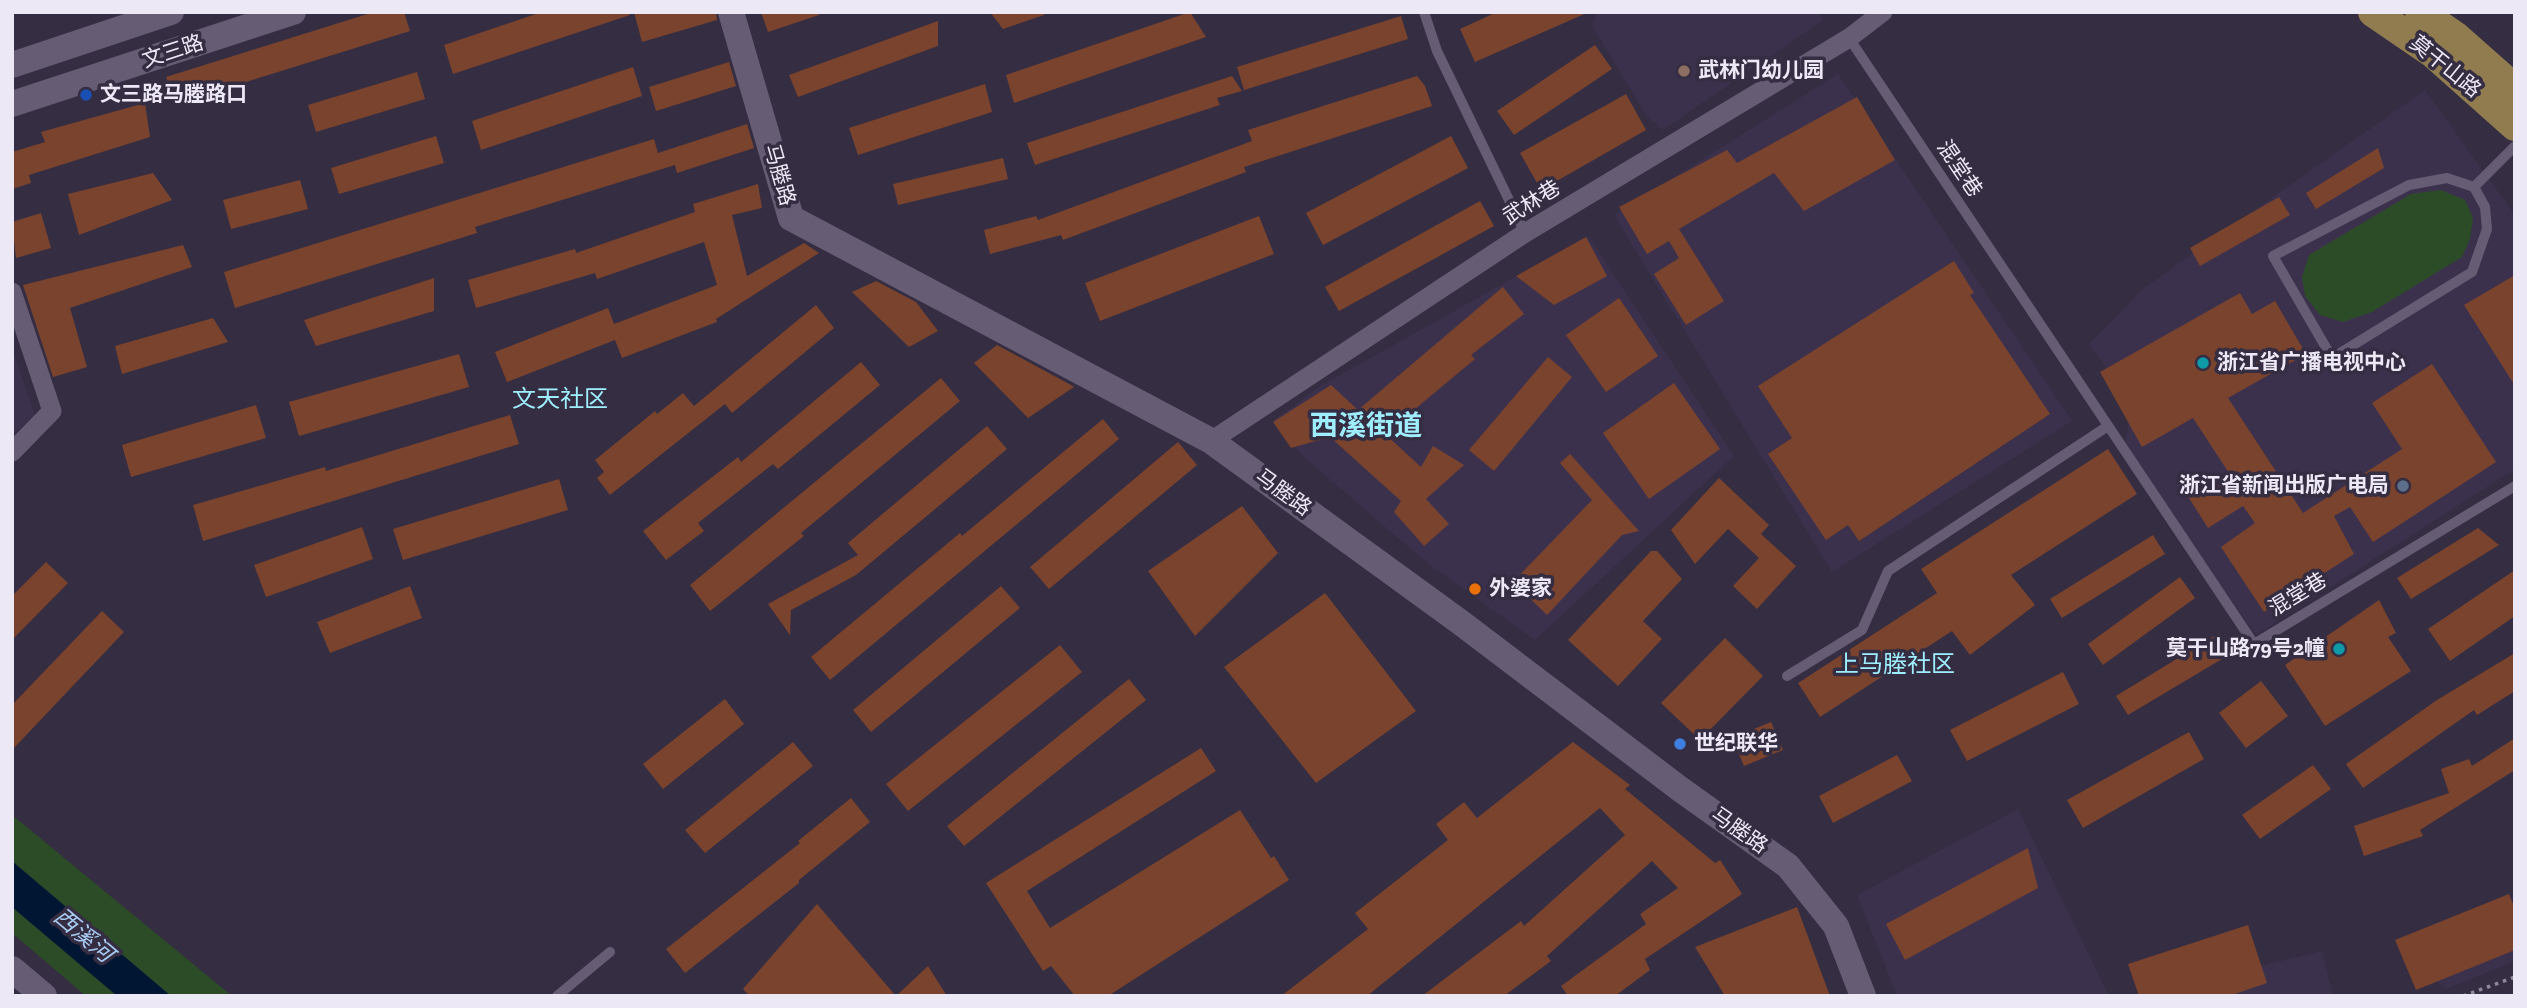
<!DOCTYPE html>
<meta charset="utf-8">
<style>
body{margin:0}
#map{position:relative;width:2527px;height:1008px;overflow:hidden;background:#352d42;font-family:"Zilla Slab",serif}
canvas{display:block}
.frame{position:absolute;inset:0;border:14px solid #ede8f6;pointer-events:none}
</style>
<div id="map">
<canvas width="2527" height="1008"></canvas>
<div class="frame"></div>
</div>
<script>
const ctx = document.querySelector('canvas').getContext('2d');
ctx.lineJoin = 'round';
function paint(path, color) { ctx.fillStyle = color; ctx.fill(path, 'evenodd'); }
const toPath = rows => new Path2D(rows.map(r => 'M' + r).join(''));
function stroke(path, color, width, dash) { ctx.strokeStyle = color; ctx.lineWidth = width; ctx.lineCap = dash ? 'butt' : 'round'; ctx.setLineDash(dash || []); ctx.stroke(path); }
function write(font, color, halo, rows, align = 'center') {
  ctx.font = font + ' "Zilla Slab","Noto Sans SC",serif'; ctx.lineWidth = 7; ctx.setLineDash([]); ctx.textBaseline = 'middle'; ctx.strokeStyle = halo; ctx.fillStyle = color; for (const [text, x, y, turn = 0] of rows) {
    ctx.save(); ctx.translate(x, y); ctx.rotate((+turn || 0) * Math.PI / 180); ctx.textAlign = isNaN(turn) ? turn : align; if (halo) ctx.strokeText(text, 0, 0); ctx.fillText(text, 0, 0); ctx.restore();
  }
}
paint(toPath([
 [1597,12,1818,12,1823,20,1663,130,1647,116,1592,26],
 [1838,74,2072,421,1832,572,1614,215],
 [2425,90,2515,215,2515,469,2256,635,2124,451,2132,402,2089,344,2144,288],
 [1588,236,1734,456,1535,640,1426,562,1306,459,1273,421,1319,387],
 [12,348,35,415,12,435],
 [2018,809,2109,996,1897,996,1857,895],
 [2515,924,2515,961,2446,989,2415,965],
 [2322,951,2333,996,2137,996]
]), '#3c314d');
paint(toPath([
 [2441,190,2465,200,2473,218,2470,239,2462,257,2372,312,2343,322,2320,315,2305,296,2302,277,2309,255,2411,194],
 [12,815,232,996,86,996,12,933]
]), '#2c4c28');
paint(toPath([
 [12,861,171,996,117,996,12,907]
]), '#001633');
paint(toPath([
 [374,12,404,12,410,31,175,104,166,77],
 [542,12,629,12,630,15,453,74,444,45],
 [634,12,716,12,717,20,642,42],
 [761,12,818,12,819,15,768,32],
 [990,12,1044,12,1044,15,1003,29],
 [1190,12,1206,37,1014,103,1006,75],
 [1497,12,1589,12,1475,62,1460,29],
 [1401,16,1408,39,1244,90,1237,67],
 [938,21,938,46,798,97,789,75],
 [1595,45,1612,69,1514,135,1497,111],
 [729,62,736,86,656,111,649,87],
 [633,67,642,96,481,150,472,121],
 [417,72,425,99,316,132,308,105],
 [1232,76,1242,91,1217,98,1220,105,1035,165,1027,143],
 [1417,76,1425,86,1432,106,1244,167,1246,172,1063,240,1061,235,990,254,984,230,1036,216,1038,220,1252,141,1248,130],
 [985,84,992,112,858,155,849,128],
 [1626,94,1646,130,1541,190,1520,153],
 [1857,97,1895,160,1804,211,1774,173,1679,229,1724,301,1686,325,1654,274,1679,258,1669,241,1647,254,1619,207,1727,150,1737,163],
 [145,103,150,137,29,175,31,183,12,189,12,152,45,142,41,132],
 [747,124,754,148,677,173,675,165,475,227,477,233,235,308,224,272,654,139,658,153],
 [436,136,444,163,339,194,331,168],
 [1451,136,1468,168,1323,245,1306,213],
 [2378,148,2384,168,2316,209,2306,193],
 [1003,158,1008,179,898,205,893,184],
 [153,173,172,200,79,235,68,194],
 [300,180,308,209,231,229,223,200],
 [758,184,762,208,732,215,747,276,804,243,819,253,716,319,717,322,622,358,615,340,507,382,495,352,608,308,614,324,717,285,704,242,597,279,595,273,476,308,468,280,575,249,576,253,695,212,693,204],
 [2279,197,2290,215,2200,266,2190,248],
 [1480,201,1494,226,1339,311,1325,287],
 [41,213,51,248,16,258,12,222],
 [1259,216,1274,254,1100,321,1085,283],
 [1586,237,1607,276,1598,281,1554,305,1516,276],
 [183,245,192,267,70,308,87,367,53,377,23,285],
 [1954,261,1974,293,1970,295,2050,414,1859,541,1848,525,1826,540,1768,454,1792,438,1758,386],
 [2515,275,2515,386,2464,305],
 [434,278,434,311,316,346,304,320],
 [876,281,916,302,938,331,909,347,852,292],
 [1503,287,1524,314,1471,355,1475,359,1385,434,1421,467,1433,446,1464,465,1426,499,1449,524,1424,546,1394,512,1401,501,1330,437,1291,448,1273,422,1331,385,1358,410],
 [2240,293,2252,314,2275,301,2306,354,2228,398,2303,513,2402,449,2372,403,2432,364,2496,462,2373,542,2350,507,2334,516,2354,554,2264,612,2221,547,2255,523,2243,506,2208,528,2189,498,2229,473,2193,418,2142,447,2100,372],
 [1619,298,1658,356,1606,392,1566,335],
 [816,305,834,328,732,413,725,404,610,495,597,478,604,472,595,460,655,411,657,414,683,393,694,406],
 [213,318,228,342,122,374,115,346],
 [997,345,1071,385,1074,387,1028,418,974,363],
 [459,354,469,387,299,436,289,402],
 [1548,357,1572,377,1494,471,1469,450],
 [861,362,880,385,778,469,773,464,698,523,704,531,666,560,643,531,738,457,741,462],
 [941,378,960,401,801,533,804,536,710,611,690,585],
 [1674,383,1720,449,1649,499,1603,433],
 [256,405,266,438,131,477,122,445],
 [510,415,519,444,203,541,193,505,325,467,326,471],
 [1103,419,1119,439,830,680,811,657,960,533,962,536],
 [987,426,1007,449,856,575,791,610,790,635,768,604,858,555,848,543],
 [1178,442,1197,465,1049,589,1030,567],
 [2108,449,2137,494,2011,575,2035,605,1970,655,1952,631,1820,717,1798,683,1937,593,1921,569],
 [1570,454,1639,531,1622,535,1547,615,1513,582,1592,500,1560,463],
 [1719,478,1769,525,1761,534,1796,566,1757,609,1733,586,1759,558,1728,529,1695,564,1671,530],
 [559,479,568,510,403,560,393,529],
 [1242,506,1278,553,1195,636,1148,571],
 [362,527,373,559,266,597,254,565],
 [2478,528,2499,545,2411,599,2397,578],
 [2153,535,2165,554,2062,618,2050,599],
 [1651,551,1657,551,1682,579,1643,621,1662,639,1618,686,1568,640],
 [46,562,68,583,12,640,12,596],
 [2515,570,2515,616,2450,661,2428,629],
 [2180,577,2195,598,2103,665,2088,644],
 [410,586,422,618,330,653,317,622],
 [1001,586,1020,608,871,732,853,710],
 [1325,593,1416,711,1316,783,1224,667],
 [2379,600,2396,633,2388,637,2411,671,2325,726,2285,665],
 [102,611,124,632,12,750,12,705],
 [2219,633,2232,653,2128,715,2116,696],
 [1725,638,1763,676,1700,740,1661,703],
 [1060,645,1082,672,908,811,886,784],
 [2515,653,2515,691,2477,715,2474,710,2363,788,2346,764,2437,700],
 [2063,672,2079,704,1967,761,1950,730],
 [1129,679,1146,700,964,846,947,826],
 [2261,681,2288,716,2246,748,2219,713],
 [725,699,744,724,663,789,643,764],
 [1771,722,1783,750,1744,766,1732,738],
 [2189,732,2204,759,2083,828,2067,800],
 [2515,738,2515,770,2420,830,2423,836,2364,856,2354,826,2449,793,2441,769,2469,759,2472,766],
 [793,742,813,766,705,853,685,830],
 [1573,742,1630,785,1625,789,1715,863,1720,860,1742,894,1645,959,1650,970,1615,996,1568,996,1561,986,1646,924,1640,914,1678,888,1652,861,1547,956,1551,961,1504,996,1422,996,1521,921,1524,926,1625,835,1600,808,1367,996,1281,996,1368,929,1355,913,1448,840,1436,824,1464,802,1477,818],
 [1201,748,1216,771,1027,891,1050,928,1240,810,1271,858,1274,856,1289,880,1108,996,1075,996,1051,966,1043,971,986,883],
 [1897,755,1912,781,1833,823,1819,796],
 [2313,765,2331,789,2260,839,2242,815],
 [851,798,870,822,799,880,799,883,685,973,666,949,800,843,798,841],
 [2028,848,2038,888,1905,960,1886,924],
 [2509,894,2515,909,2515,950,2416,990,2395,940],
 [817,904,896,996,750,996,743,989],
 [1797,907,1830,996,1725,996,1695,947],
 [2248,925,2267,983,2229,996,2139,996,2128,964],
 [928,966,947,996,896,996]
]), '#7a432d');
stroke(toPath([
 [2463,996,2515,977]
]), '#8f889a', 3.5, [3.5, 5]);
stroke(toPath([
 [1424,12,1437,51,1525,233],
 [1849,38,2254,644,2515,486],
 [2447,178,2474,187,2485,207,2487,229,2472,272,2332,358,2273,256,2409,185,2447,178],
 [2474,187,2515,146],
 [1787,676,1862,630,1888,571,2108,426],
 [557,996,610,952]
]), '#665d75', 10);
stroke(toPath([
 [12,292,52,411,12,452],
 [1211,441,1525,233,1849,38,1883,12]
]), '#665d75', 19);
stroke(toPath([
 [731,12,791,218,1211,441,1460,622,1680,789,1788,866,1836,926,1863,996],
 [12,65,171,12],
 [12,104,293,12],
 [12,969,44,996]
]), '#665d75', 26);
stroke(toPath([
 [2373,12,2433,53,2515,126],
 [2420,12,2455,36,2515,89]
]), '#917c50', 30);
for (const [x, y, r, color] of [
 [1684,71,7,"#8d6e63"],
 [86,95,7,"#1a4fb4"],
 [2203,363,7,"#0f9aa8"],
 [2403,486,7,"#5c6f8a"],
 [1475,589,7,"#e8710a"],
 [2339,649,7,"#0f9aa8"],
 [1680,744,7,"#3f7fe0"]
]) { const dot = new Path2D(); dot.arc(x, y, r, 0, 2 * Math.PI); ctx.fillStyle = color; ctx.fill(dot); stroke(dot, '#352d42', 2.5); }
write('21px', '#ede8f6', '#352d42', [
 ["文三路",173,52,-18],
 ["莫干山路",2445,67,39],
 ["混堂巷",1959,169,56],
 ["马塍路",779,175,74],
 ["武林巷",1532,203,-32],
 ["马塍路",1283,493,36],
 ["混堂巷",2298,595,-31],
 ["马塍路",1739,831,35]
]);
write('bold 21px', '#ede8f6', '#352d42', [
 ["武林门幼儿园",1698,71],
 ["文三路马塍路口",100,95],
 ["浙江省广播电视中心",2217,363],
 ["浙江省新闻出版广电局",2389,486,"right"],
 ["外婆家",1489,589],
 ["莫干山路79号2幢",2325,649,"right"],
 ["世纪联华",1694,744]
], 'left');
write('italic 23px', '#a8cbf3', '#352d42', [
 ["西溪河",83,936,40]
]);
write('24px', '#9feefd', '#352d42', [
 ["文天社区",560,400],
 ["上马塍社区",1895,665]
]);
write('bold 28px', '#9feefd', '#352d42', [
 ["西溪街道",1366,427]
]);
</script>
